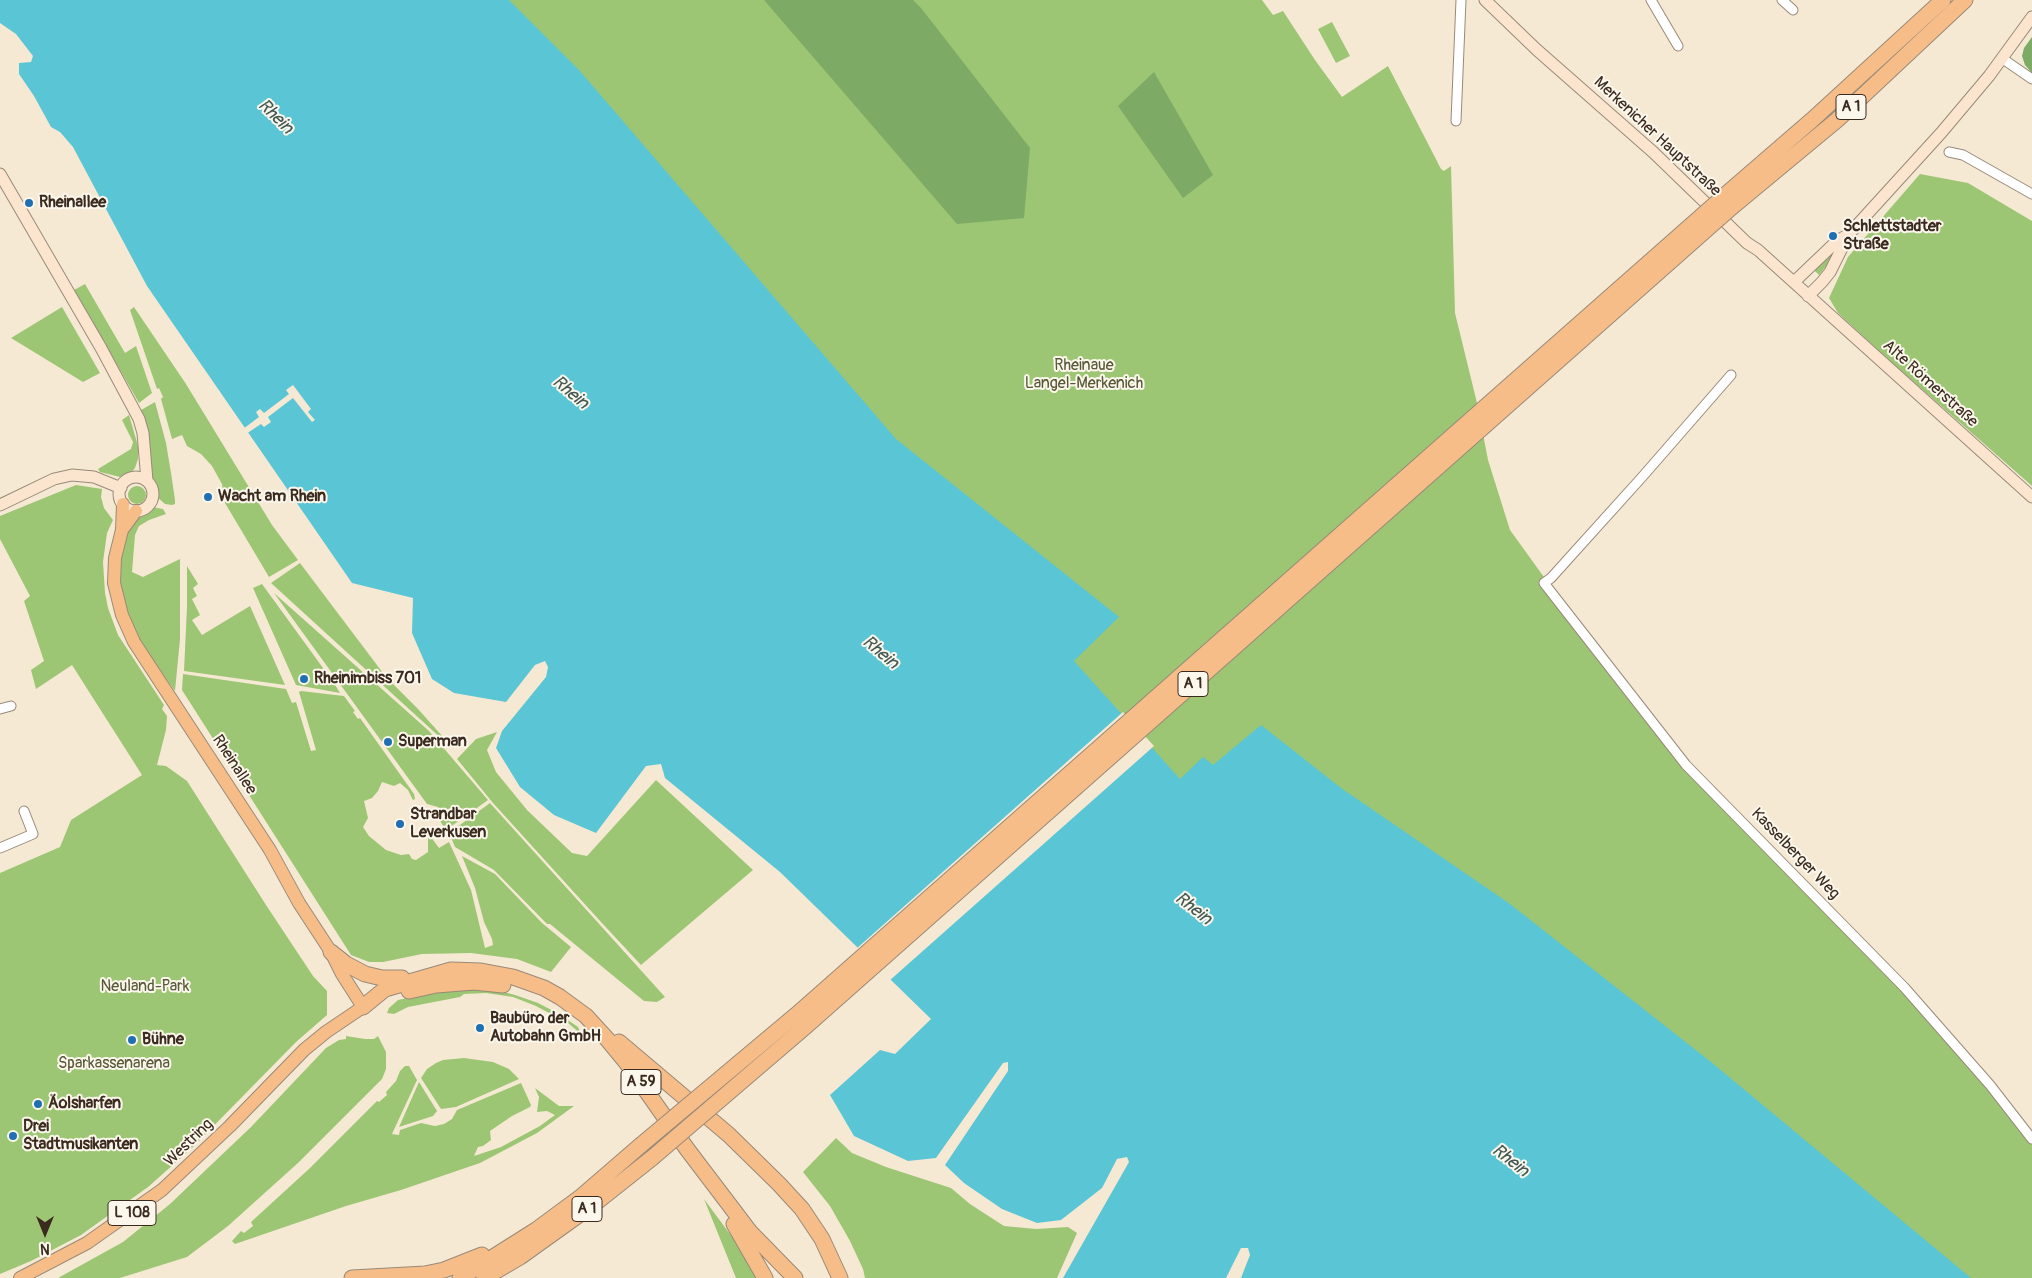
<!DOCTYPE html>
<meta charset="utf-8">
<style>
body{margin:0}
#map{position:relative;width:2032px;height:1278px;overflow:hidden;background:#f6e9d4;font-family:Pangolin,sans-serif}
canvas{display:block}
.north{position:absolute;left:20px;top:1208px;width:50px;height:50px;-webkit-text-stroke:4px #fbf7ec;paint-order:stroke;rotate:180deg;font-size:14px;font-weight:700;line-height:20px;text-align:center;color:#3b2a1e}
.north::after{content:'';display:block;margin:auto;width:18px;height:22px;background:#3b2a1e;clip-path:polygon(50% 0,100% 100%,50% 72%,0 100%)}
</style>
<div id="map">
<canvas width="2032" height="1278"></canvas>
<div class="north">N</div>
</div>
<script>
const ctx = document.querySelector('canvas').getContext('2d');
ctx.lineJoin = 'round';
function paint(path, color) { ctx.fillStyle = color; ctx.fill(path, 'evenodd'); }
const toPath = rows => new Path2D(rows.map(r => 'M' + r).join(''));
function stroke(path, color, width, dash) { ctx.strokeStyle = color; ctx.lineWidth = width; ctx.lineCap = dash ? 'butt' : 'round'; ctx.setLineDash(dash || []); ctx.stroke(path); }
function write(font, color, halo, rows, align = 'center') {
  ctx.font = font + ' Pangolin,sans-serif'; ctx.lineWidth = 4; ctx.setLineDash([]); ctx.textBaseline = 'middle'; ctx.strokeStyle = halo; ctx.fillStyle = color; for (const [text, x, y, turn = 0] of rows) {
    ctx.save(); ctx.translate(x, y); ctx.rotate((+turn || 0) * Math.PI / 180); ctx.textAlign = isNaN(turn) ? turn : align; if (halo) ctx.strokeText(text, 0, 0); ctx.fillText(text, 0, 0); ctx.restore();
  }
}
paint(toPath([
 [249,0,1262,0,1273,15,1283,11,1315,60,1342,97,1388,66,1441,169,1444,171,1451,166,1455,313,1477,403,1488,460,1510,530,1567,609,1690,762,1719,796,1917,1008,1997,1098,2032,1142,2032,1278,1612,1278],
 [1332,22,1350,56,1336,63,1318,29],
 [1920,174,1968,183,2032,221,2032,486,1890,361,1838,313,1829,298,1848,257],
 [1834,251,1836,253,1819,275,1814,270],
 [85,284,125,353,136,346,152,393,139,403,74,290],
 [62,307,100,373,83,382,11,338],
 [134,307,186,384,272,525,298,560,269,577,225,503,222,484,212,466,201,454,187,446,182,435,172,439,161,399,163,397,159,388,157,389,130,310],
 [155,402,166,443,171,473,175,500,175,504,172,505,165,504,156,496,155,487,150,478,146,424,141,410],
 [129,415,138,446,138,459,135,468,129,475,120,477,100,472,98,469,131,449,133,442,122,420],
 [76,485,102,489,101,497,104,508,113,520,107,533,103,562,105,593,108,608,118,635,164,705,162,709,167,716,166,730,157,765,166,766,187,781,266,905,313,976,327,991,327,1015,296,1042,192,1148,148,1187,81,1235,31,1261,0,1274,0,873,60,847,71,820,142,775,72,665,36,689,31,670,44,661,24,601,30,596,0,539,0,516],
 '128 495a9 9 0 1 1 18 0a9 9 0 1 1-18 0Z',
 [152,507,163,509,166,514,149,520,139,526,135,535,132,572,143,577,180,559,180,639,175,691,146,652,128,616,120,580,120,560,125,533,138,514,144,513],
 [300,563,386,677,418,709,444,738,444,741,271,583],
 [187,566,198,584,193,588,197,596,192,599,200,615,192,620,202,635,250,606,285,685,184,671,187,607],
 [262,584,323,668,322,669,327,676,329,675,340,693,296,685,253,588],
 [274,593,429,731,488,800,446,830,438,818,445,814,438,807,427,804],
 [183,674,286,689,292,703,296,702,311,751,316,750,299,692,301,691,344,696,355,711,353,712,358,719,360,718,414,794,415,799,413,800,408,790,400,783,394,786,382,782,378,791,372,798,364,801,368,818,363,827,369,836,386,850,401,855,409,854,412,859,416,860,428,852,428,833,439,848,449,842,471,890,485,948,493,945,492,939,484,922,475,888,462,856,495,874,542,923,571,947,551,972,517,959,471,953,422,954,383,962,369,962,351,955,182,690],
 [497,732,487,750,496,772,527,810,572,853,587,856,656,780,753,870,641,965,601,922,493,803,457,759,476,739],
 [490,803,665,997,657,1002,644,1001,550,924,547,924,494,870,455,847,449,833],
 [448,989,496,990,515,995,538,1003,559,1014,578,1027,581,1034,568,1023,536,1006,513,997,486,993,464,994,460,997,408,1007,394,1014,387,1013,389,1008,398,1000],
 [346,1036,365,1039,374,1039,378,1036,386,1052,386,1069,382,1079,298,1163,228,1226,187,1257,120,1278,58,1278,123,1242,170,1204,251,1127,326,1048,339,1040,346,1039],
 [464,1058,493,1062,509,1069,519,1079,456,1107,441,1109,421,1078,427,1069,436,1063,443,1060],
 [405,1066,409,1066,417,1080,392,1134,399,1135,400,1130,421,1123,435,1126,444,1124,452,1119,457,1110,521,1083,531,1105,530,1107,512,1116,490,1131,491,1140,483,1146,478,1147,474,1156,501,1147,540,1126,555,1115,547,1111,537,1112,539,1097,535,1088,559,1106,574,1106,537,1133,480,1163,401,1190,346,1206,235,1244,232,1241,241,1231,244,1233,253,1226,251,1222,310,1168,377,1101,379,1102,387,1095,386,1092,396,1081,400,1071],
 [419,1082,437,1111,433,1116,399,1127],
 [836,1138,852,1153,886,1167,951,1188,970,1204,1004,1226,1036,1229,1068,1227,1077,1233,1057,1278,865,1278,863,1269,850,1241,830,1206,803,1172],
 [704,1199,741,1249,757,1278,736,1278]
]), '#9cc673');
paint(toPath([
 [764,0,913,0,921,8,1030,148,1024,218,957,224],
 [2032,37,2032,73,2025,65,2022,56,2024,48],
 [1154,72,1213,175,1183,198,1118,106]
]), '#7dab65');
paint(toPath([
 [0,0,509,0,579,70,896,439,1119,617,1074,661,1180,779,1203,757,1213,765,1261,725,1341,788,1510,904,1711,1062,1971,1278,1241,1278,1250,1255,1248,1248,1241,1248,1226,1278,1063,1278,1129,1162,1127,1157,1117,1159,1102,1188,1061,1220,1037,1223,1002,1209,964,1183,945,1165,1008,1071,1008,1062,1003,1063,936,1158,908,1161,854,1136,830,1095,880,1050,895,1054,931,1019,780,872,665,778,661,764,646,766,596,833,554,815,520,787,496,748,502,731,546,677,548,667,545,661,535,665,506,702,454,693,432,679,412,633,413,598,352,583,147,286,73,147,60,132,51,127,34,96,19,74,19,63,31,62,33,56,16,34,0,23]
]), '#5ac5d4');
paint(toPath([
 [293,385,311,409,308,412,315,420,312,422,293,398,268,417,271,422,264,427,261,424,246,434,243,429,259,417,256,412,260,409,264,413,289,394,286,390],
 [1123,712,1154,746,889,981,856,949]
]), '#f6e9d4');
const street = toPath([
 [1651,0,1678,46],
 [1782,0,1793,10],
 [2003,59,2032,79],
 [1456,121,1461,0],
 [1949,152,1963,155,2032,194],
 [1731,375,1643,476,1551,578,1544,583,1686,765,1904,987,1990,1085,2032,1139],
 [0,709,11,706],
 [0,848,33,834,24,811]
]);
const secondary = toPath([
 [1485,0,1537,50,1653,152,1747,243,1758,250,2032,497],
 [0,174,101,348,139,419,143,433,147,481],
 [1794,282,1837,241,1849,234],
 [1808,296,1822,282,1830,272,1849,234,1941,133,1989,76,2032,17],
 '119 494a17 17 0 1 1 34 0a17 17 0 1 1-34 0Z',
 [0,505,54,479,72,475,94,477,121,488]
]);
const primary = toPath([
 [122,530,136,511],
 [20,1278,87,1243,162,1190,230,1126,304,1050,326,1032,363,1007,342,974,331,952,299,903,270,850,134,642,122,615,114,583,115,558,122,530,123,504]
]);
const highway = toPath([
 [1723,197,1812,120,1943,0],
 [1732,207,1837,120,1965,0],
 [331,952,346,964,365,974,382,978,402,978],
 [409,991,436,985,474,982,503,985],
 [363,1007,385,989,451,970,481,971,513,977,544,988,560,997,586,1016,607,1039,626,1062,687,1149,750,1232,795,1278],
 [619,1042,729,1135,779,1184,802,1209,822,1239,840,1278],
 [734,1224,765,1278],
 [352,1278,425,1274,444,1270,482,1255],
 [460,1278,536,1230,582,1196,641,1145],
 [484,1278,520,1257,594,1204,652,1158]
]);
stroke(street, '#988a79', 11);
stroke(secondary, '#988a79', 13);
stroke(primary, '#988a79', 14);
stroke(highway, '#988a79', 17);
stroke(street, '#fff', 9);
stroke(secondary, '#fce5cf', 11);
stroke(primary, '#f7bd88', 12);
stroke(highway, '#f7bd88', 15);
const highwayBridge = toPath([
 [641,1145,796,1015,1723,197],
 [652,1158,805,1027,1732,207]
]);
stroke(highwayBridge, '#988a79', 17, []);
stroke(highwayBridge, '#f7bd88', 15);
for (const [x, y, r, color] of [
 [29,203,5,"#1f6fb2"],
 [1833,236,5,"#1f6fb2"],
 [208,497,5,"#1f6fb2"],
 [304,679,5,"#1f6fb2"],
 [388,742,5,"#1f6fb2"],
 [400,824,5,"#1f6fb2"],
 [480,1028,5,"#1f6fb2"],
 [132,1040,5,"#1f6fb2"],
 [38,1104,5,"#1f6fb2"],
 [13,1136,5,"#1f6fb2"]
]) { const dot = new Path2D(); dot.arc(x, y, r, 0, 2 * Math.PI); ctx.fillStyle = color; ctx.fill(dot); stroke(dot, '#fbf7ec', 2); }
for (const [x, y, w] of [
 [1851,107,30],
 [1193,684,30],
 [641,1082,40],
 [587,1209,30],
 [132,1213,48]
]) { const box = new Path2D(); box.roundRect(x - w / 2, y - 12.5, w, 25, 4); ctx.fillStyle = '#fbf7ec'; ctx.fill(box); stroke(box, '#3b2a1e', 1); }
write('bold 15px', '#3b2a1e', null, [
 ["A 1",1851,107],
 ["A 1",1193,684],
 ["A 59",641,1082],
 ["A 1",587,1209],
 ["L 108",132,1213]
]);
write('16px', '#3b2a1e', '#fbf7ec', [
 ["Merkenicher Hauptstraße",1657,137,43],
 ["Alte Römerstraße",1930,384,42],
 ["Rheinallee",234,765,57],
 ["Kasselberger Weg",1795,854,46],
 ["Westring",189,1143,-44]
]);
write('bold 16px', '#3b2a1e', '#fbf7ec', [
 ["Rheinallee",39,203],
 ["Schlettstadter",1843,227],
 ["Straße",1843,245],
 ["Wacht am Rhein",218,497],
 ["Rheinimbiss 701",314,679],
 ["Superman",398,742],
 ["Strandbar",410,815],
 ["Leverkusen",410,833],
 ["Baubüro der",490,1019],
 ["Autobahn GmbH",490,1037],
 ["Bühne",142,1040],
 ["Äolsharfen",48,1104],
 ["Drei",23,1127],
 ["Stadtmusikanten",23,1145]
], 'left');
write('16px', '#585938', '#fbf7ec', [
 ["Rheinaue",1084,366],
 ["Langel-Merkenich",1084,384],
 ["Neuland-Park",145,987],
 ["Sparkassenarena",114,1064]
]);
write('italic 18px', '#445855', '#fbf7ec', [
 ["Rhein",275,117,44],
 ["Rhein",570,393,40],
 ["Rhein",880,653,40],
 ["Rhein",1193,909,38],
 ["Rhein",1510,1161,38]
]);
</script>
